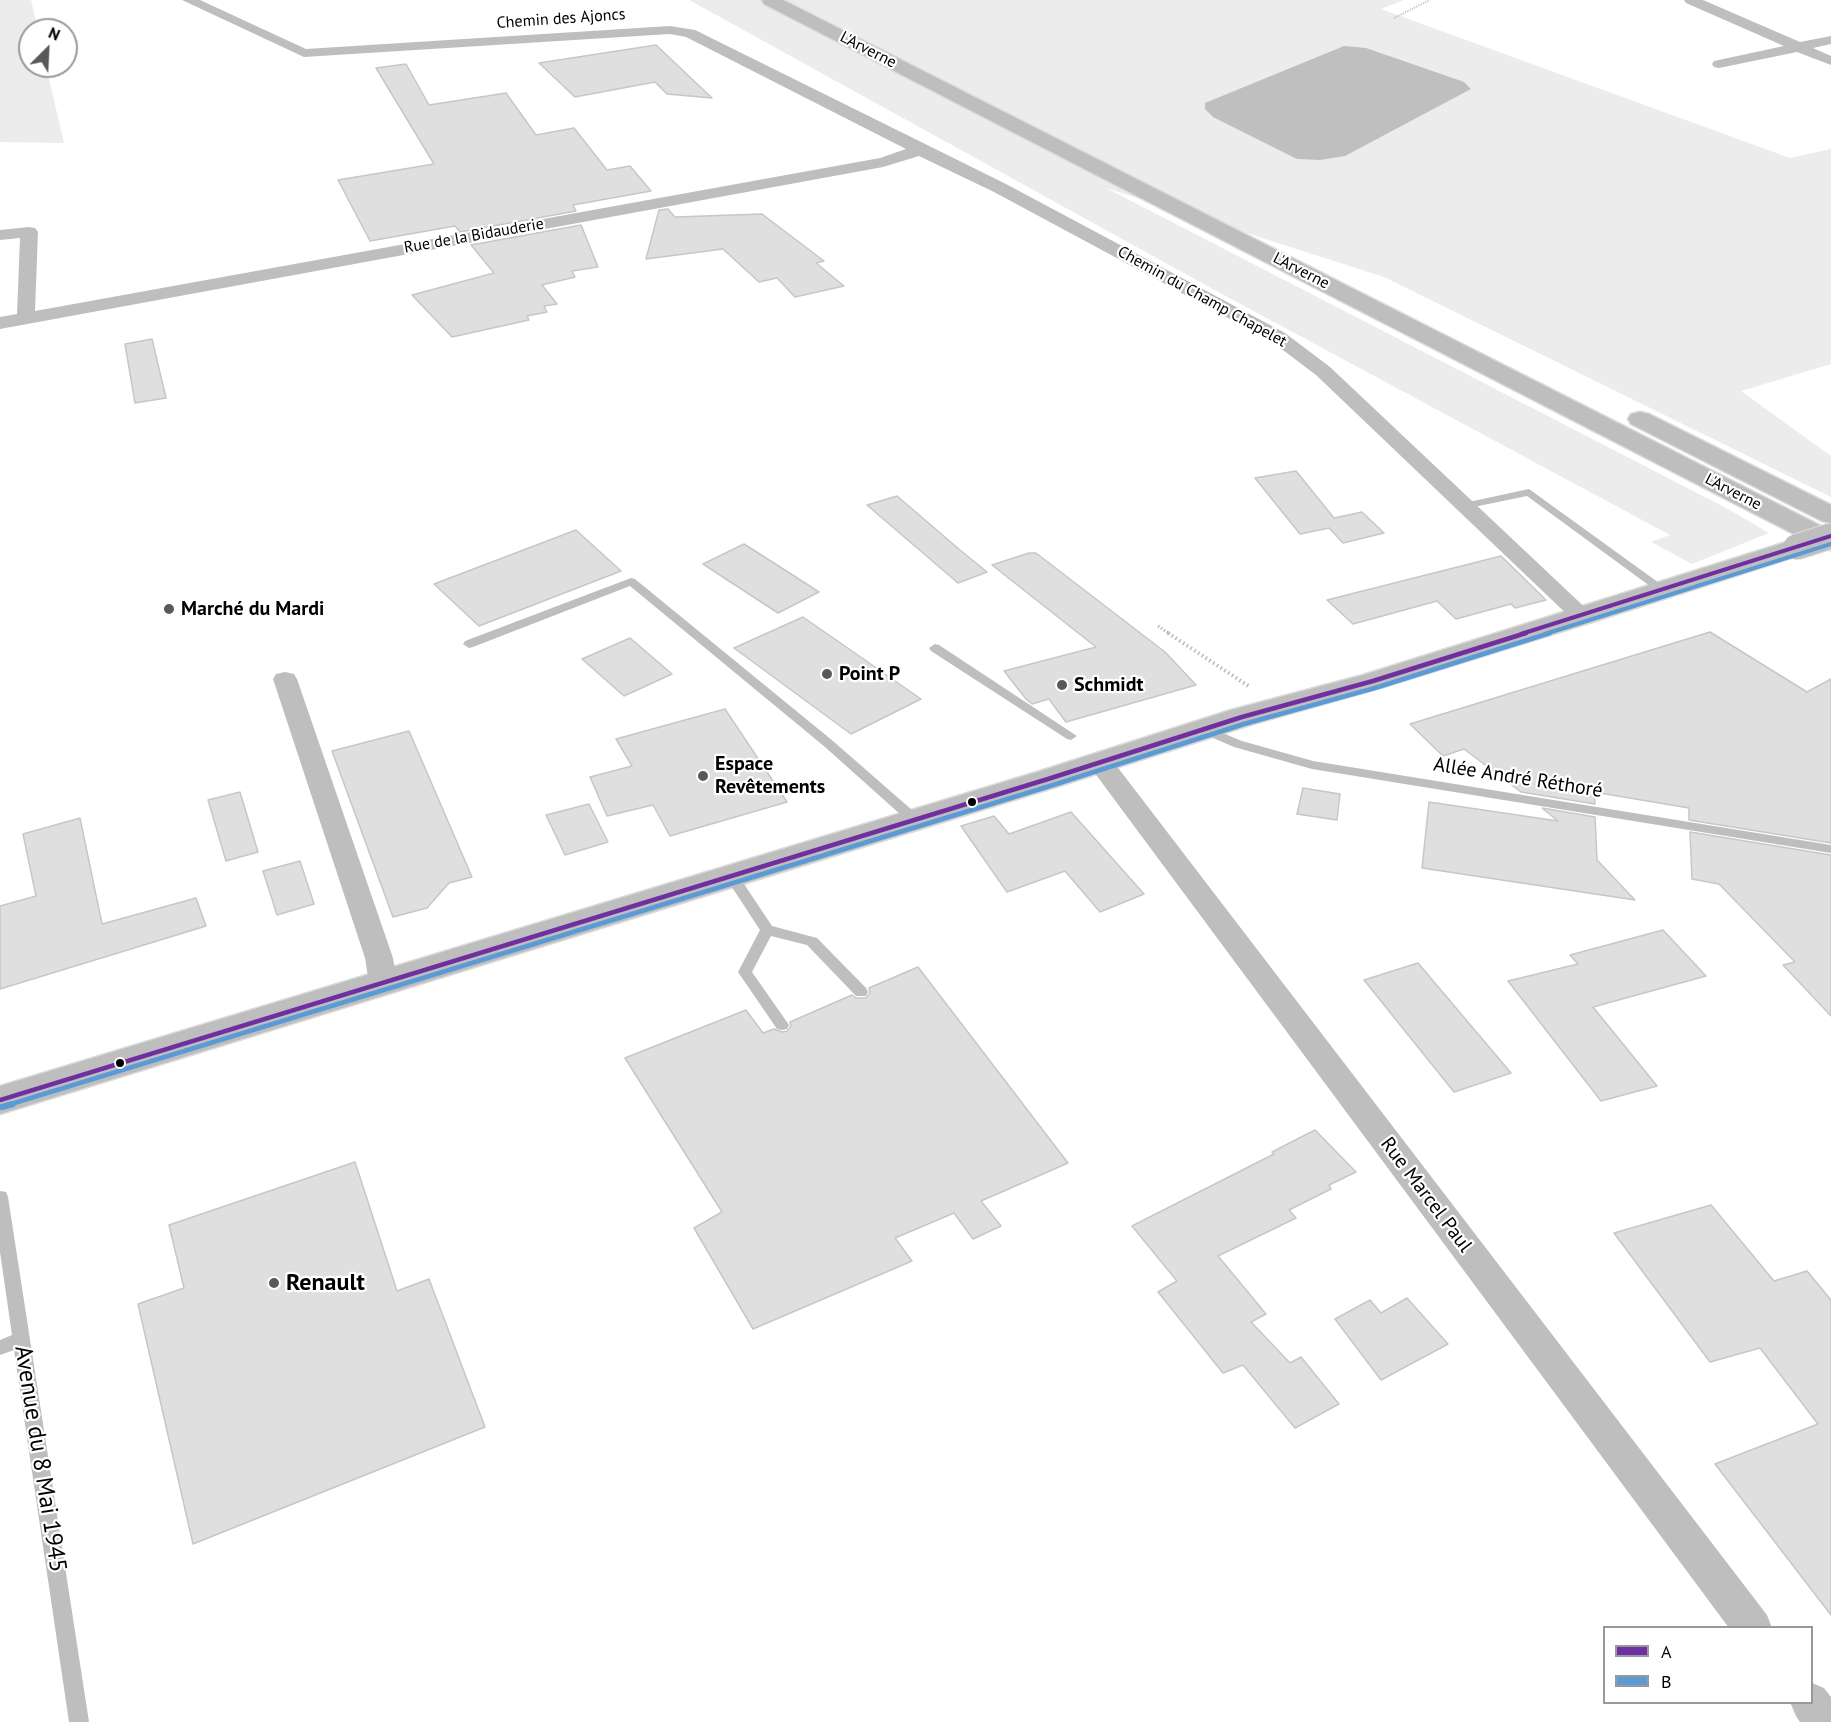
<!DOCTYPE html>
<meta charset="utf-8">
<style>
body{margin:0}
#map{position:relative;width:1831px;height:1722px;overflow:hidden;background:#fff;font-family:"PT Sans",sans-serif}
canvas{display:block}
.legend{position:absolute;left:1603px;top:1626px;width:210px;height:78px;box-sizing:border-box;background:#fff;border:2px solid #999;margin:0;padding:8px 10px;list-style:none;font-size:18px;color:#000}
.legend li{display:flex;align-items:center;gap:12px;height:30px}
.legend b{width:30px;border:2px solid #999}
.north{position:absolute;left:18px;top:18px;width:60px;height:60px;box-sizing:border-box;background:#fff;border:2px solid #999;border-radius:50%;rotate:24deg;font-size:16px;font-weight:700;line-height:24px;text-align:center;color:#000}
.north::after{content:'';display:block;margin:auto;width:21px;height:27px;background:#595959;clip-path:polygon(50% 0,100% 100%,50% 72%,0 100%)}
</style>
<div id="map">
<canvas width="1831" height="1722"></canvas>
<ul class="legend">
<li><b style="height:8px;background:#6f2fa0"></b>A</li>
<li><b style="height:8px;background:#5a9bd5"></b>B</li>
</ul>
<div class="north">N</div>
</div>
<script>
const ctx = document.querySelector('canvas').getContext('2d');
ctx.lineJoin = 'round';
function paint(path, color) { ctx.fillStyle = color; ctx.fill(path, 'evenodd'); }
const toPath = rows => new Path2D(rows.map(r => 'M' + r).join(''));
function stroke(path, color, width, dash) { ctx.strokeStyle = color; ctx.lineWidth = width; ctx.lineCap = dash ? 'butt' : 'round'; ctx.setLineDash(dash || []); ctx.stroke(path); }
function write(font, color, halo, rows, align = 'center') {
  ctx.font = font + ' "PT Sans",sans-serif'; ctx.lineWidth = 4.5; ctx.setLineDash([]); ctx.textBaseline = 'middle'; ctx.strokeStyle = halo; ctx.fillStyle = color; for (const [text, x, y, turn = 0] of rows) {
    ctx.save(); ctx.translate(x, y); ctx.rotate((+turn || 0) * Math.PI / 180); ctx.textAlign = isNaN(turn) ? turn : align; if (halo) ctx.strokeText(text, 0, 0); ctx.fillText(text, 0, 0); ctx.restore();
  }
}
paint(toPath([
 [0,0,31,0,38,30,30,30,30,66,46,66,64,143,0,142],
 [689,0,1404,0,1381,9,1790,158,1831,149,1831,364,1741,391,1831,456,1831,497,1384,277,1106,188,1728,509,1769,533,1692,564,1651,542,1670,535,1220,293]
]), '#ececec');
paint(toPath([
 [1344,46,1366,48,1464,82,1471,89,1345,156,1320,160,1297,159,1213,117,1205,109,1205,103]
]), '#bfbfbf');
const building = toPath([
 [656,45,712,98,667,94,655,82,575,97,539,63,656,45],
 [406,64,429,105,506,93,536,135,574,128,607,170,630,166,651,191,573,205,576,211,460,232,455,226,370,241,338,180,434,164,376,68,406,64],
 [668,209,675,217,762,214,824,261,816,263,844,286,795,297,777,278,759,282,723,249,646,259,659,210,668,209],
 [581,225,598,267,572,271,575,277,542,285,557,304,544,306,547,312,527,316,529,320,452,337,412,295,494,273,471,245,581,225],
 [152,339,166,398,135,403,125,344,152,339],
 [1296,471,1334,518,1362,512,1384,533,1343,543,1329,528,1300,534,1255,478,1296,471],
 [897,496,960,550,987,572,958,583,867,505,897,496],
 [576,530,621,571,479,626,434,584,576,530],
 [744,544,788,572,819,592,778,613,703,564,744,544],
 [1029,553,1036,553,1165,652,1196,685,1066,722,1049,699,1032,704,1026,699,1004,671,1096,647,992,565,1029,553],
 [1501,556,1546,600,1515,608,1511,604,1456,619,1437,601,1353,624,1327,600,1501,556],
 [803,617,921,699,851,734,734,648,803,617],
 [1710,632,1807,692,1831,679,1831,843,1689,820,1689,808,1594,792,1595,804,1521,792,1464,749,1443,756,1410,724,1710,632],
 [630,638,672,674,624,696,582,659,630,638],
 [725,709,787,802,670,836,653,805,607,816,590,777,632,766,616,739,725,709],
 [409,731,472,877,449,883,427,908,393,917,332,751,409,731],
 [1303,788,1340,794,1337,820,1297,814,1303,788],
 [240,792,258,852,226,861,208,800,240,792],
 [1429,802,1558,821,1542,808,1595,817,1597,860,1635,900,1422,868,1429,802],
 [589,804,608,842,565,855,546,815,589,804],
 [1071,812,1144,894,1100,912,1065,871,1007,892,961,826,994,816,1009,834,1071,812],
 [80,818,102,924,196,898,206,926,0,989,0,906,36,896,23,834,80,818],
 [1690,832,1831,855,1831,1016,1783,965,1795,962,1719,884,1692,879,1690,832],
 [300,861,314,904,277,915,263,871,300,861],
 [1663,930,1706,976,1593,1007,1657,1086,1601,1101,1508,981,1578,964,1570,955,1663,930],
 [1418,963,1511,1073,1454,1092,1364,980,1418,963],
 [918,967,1068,1163,981,1201,1001,1226,973,1239,954,1213,895,1238,912,1261,753,1329,694,1228,722,1212,625,1058,746,1010,763,1033,774,1029,782,1032,787,1031,791,1026,790,1022,852,995,856,998,866,998,870,993,869,988,918,967],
 [1315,1130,1356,1172,1329,1185,1331,1189,1289,1210,1296,1218,1218,1256,1266,1314,1251,1322,1290,1363,1301,1357,1339,1404,1295,1428,1243,1365,1223,1373,1158,1292,1177,1281,1132,1226,1274,1154,1272,1152,1315,1130],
 [355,1162,397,1291,429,1279,485,1427,193,1544,138,1304,184,1288,169,1225,355,1162],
 [1711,1205,1774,1281,1807,1271,1831,1300,1831,1615,1715,1464,1818,1424,1760,1348,1710,1362,1614,1233,1711,1205],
 [1407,1298,1448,1344,1381,1380,1335,1319,1370,1300,1381,1313,1407,1298]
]);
paint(building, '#dfdfdf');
stroke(building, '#c7c7c7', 1.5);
const primary = toPath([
 [1796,539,1806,541,1810,547,1806,553,1592,622,1383,687,1253,724,1059,786,0,1114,0,1086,1037,772,1231,710,1363,675,1796,539]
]);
const motorway = toPath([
 [762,0,783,0,1831,531,1831,550,1821,548,764,4,762,0],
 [1640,412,1649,414,1831,505,1831,523,1822,521,1631,424,1628,419,1631,414,1640,412]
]);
stroke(primary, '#dbdbdb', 3);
stroke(motorway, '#dbdbdb', 3);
stroke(toPath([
 [1394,18,1430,0]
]), '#b9b9b9', 2, [1, 1.5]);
stroke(toPath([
 [1158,626,1170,634]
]), '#b9b9b9', 3, [1.5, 2]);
stroke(toPath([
 [1168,633,1250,687]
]), '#b9b9b9', 4, [1.5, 3]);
paint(toPath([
 [1529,489,1666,588,1666,592,1658,592,1527,496,1464,509,1459,506,1464,503,1529,489],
 [631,578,635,579,833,741,920,817,922,820,920,823,910,823,825,747,630,586,473,647,469,648,463,644,465,641,631,578],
 [935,644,939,645,1077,736,1071,740,1067,739,931,651,929,648,935,644],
 [1203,725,1242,741,1313,761,1831,845,1831,853,1312,769,1234,747,1199,732,1197,729,1203,725],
 [731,870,736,872,772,926,817,938,866,988,868,992,866,996,856,996,807,945,771,936,752,972,789,1025,787,1029,782,1030,777,1029,738,972,760,930,724,875,731,870],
 [0,1191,6,1192,8,1197,89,1722,69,1722,14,1350,0,1355,0,1340,12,1335,0,1252,0,1191]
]), '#bebebe');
paint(toPath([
 [182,0,200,0,306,49,670,26,695,30,1006,184,1285,333,1330,367,1594,616,1590,621,1582,623,1574,621,1316,375,1271,341,994,192,919,156,883,167,0,329,0,317,17,314,20,238,0,240,0,230,29,227,35,228,38,232,35,311,880,158,906,149,686,37,670,34,304,57,182,0],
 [1684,0,1703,0,1800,42,1831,36,1831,44,1813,48,1831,56,1831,65,1797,52,1719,68,1714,67,1712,64,1714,61,1784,46,1686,3,1684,0],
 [285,672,294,674,297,679,393,958,397,983,393,990,383,993,373,990,369,983,365,958,273,679,276,674,285,672],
 [1100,754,1109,756,1767,1615,1772,1628,1729,1628,1091,768,1087,762,1091,756,1100,754],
 [1812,1683,1824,1688,1831,1697,1831,1722,1800,1722,1796,1716,1790,1702,1812,1702,1812,1683]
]), '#bebebe');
paint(primary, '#bebebe');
paint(motorway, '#bebebe');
const primaryBridge = toPath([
 [1796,547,1831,536]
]);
stroke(primaryBridge, '#dbdbdb', 27, []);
stroke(primaryBridge, '#bebebe', 25);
stroke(toPath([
 [1521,634,1831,536]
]), '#6f2fa0', 4);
stroke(toPath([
 [0,1100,1048,779,1242,717,1373,681,1526,633]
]), '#6f2fa0', 4.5);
stroke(toPath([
 [1545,634,1831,544]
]), '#5a9bd5', 4);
stroke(toPath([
 [8,1105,1050,786,1244,724,1375,688,1550,633]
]), '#5a9bd5', 4.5);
stroke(toPath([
 [2,1107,13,1104]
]), '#5a9bd5', 6);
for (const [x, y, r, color] of [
 [169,609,6,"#595959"],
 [827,674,6,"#595959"],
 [1062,685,6,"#595959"],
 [703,776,6,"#595959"],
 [972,802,5,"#000"],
 [120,1063,5,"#000"],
 [274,1283,6,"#595959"]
]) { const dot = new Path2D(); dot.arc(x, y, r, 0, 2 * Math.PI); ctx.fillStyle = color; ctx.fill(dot); stroke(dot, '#fff', 2); }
write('16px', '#000', '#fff', [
 ["Chemin des Ajoncs",561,19,-4],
 ["L'Arverne",868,50,27],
 ["Rue de la Bidauderie",474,236,-10],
 ["L'Arverne",1301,271,27],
 ["Chemin du Champ Chapelet",1202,297,29],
 ["L'Arverne",1733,492,27]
]);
write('bold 20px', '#000', '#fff', [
 ["Marché du Mardi",181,609],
 ["Point P",839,674],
 ["Schmidt",1074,685],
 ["Espace",715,764],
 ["Revêtements",715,787]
], 'left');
write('20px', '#000', '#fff', [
 ["Allée André Réthoré",1518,778,9],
 ["Rue Marcel Paul",1426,1195,53]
]);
write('bold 24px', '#000', '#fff', [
 ["Renault",286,1283]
], 'left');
write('24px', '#000', '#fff', [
 ["Avenue du 8 Mai 1945",40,1459,81]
]);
</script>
